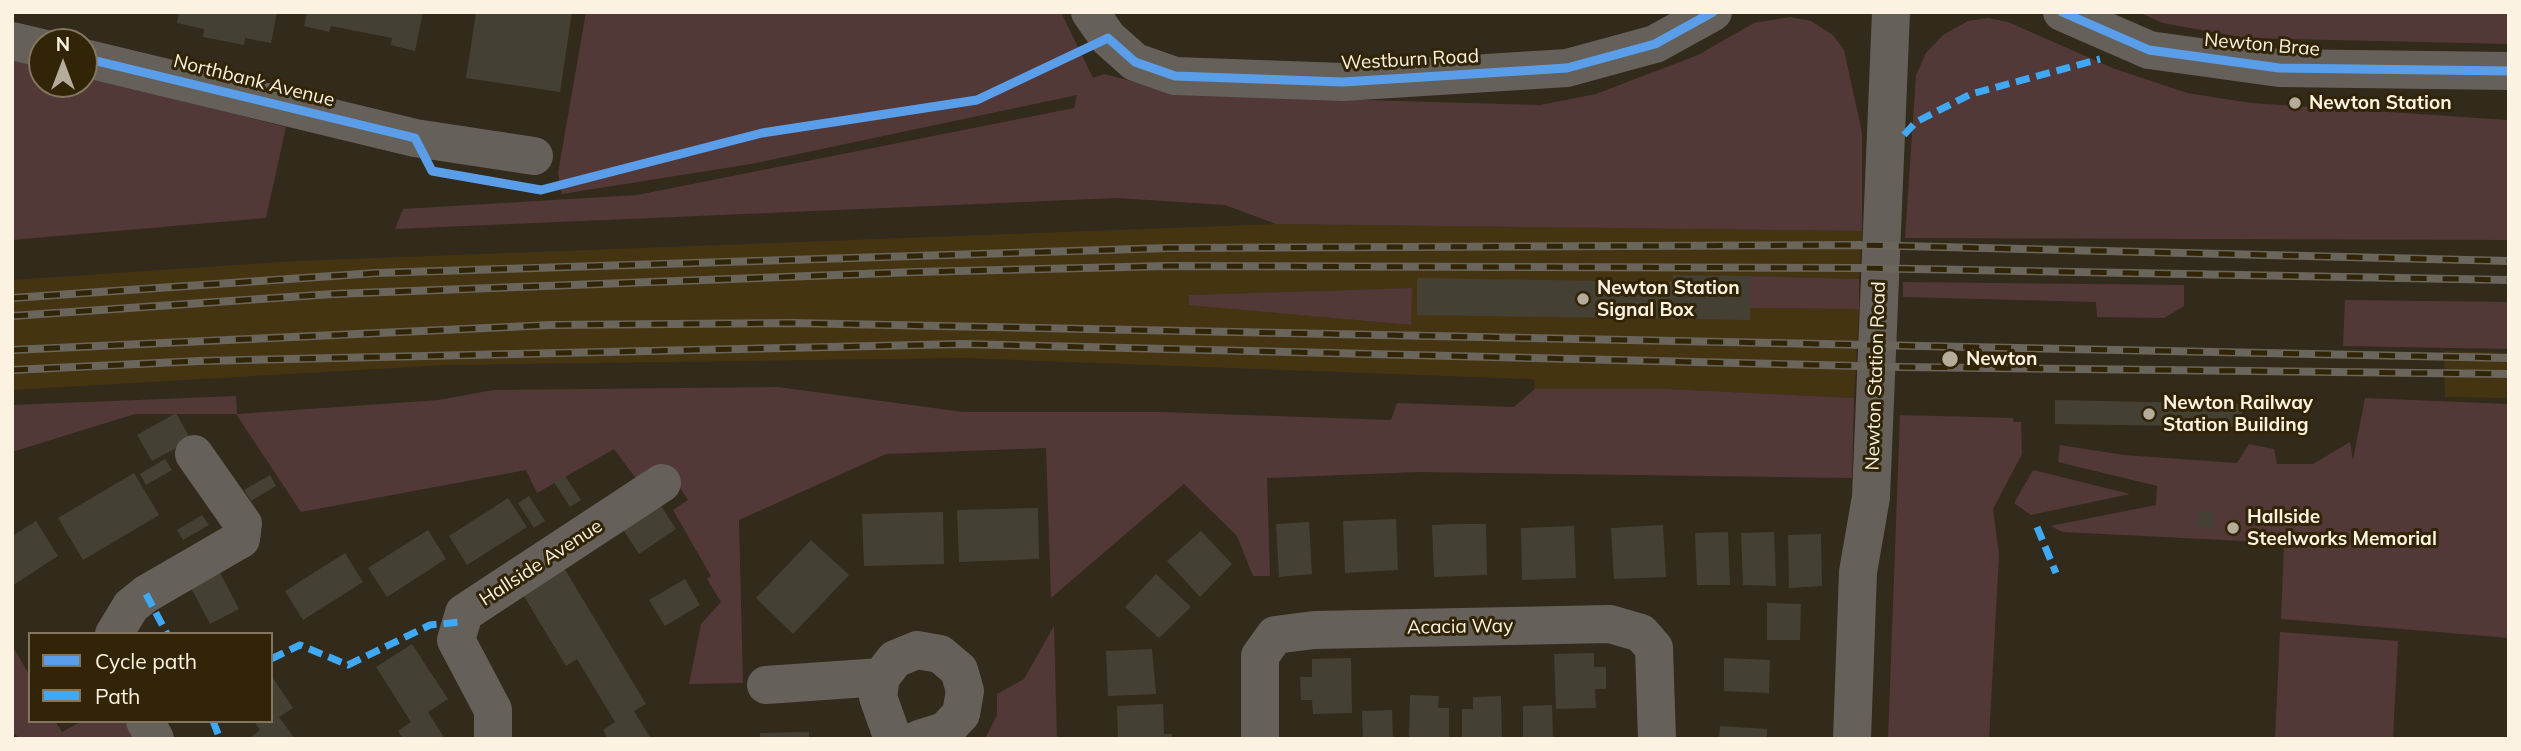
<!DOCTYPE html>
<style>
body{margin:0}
#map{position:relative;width:2521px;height:751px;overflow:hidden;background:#322a1b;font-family:Mulish,sans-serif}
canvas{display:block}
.frame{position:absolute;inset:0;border:14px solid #fbf2e1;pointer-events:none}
.legend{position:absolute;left:28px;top:632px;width:245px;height:91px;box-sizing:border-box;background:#322406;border:2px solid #82765e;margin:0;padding:9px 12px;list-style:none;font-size:21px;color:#fbf2e1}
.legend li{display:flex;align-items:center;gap:14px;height:35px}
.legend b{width:35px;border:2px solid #82765e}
.north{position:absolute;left:28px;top:28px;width:70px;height:70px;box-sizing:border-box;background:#322406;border:2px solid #82765e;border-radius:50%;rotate:0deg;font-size:19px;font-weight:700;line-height:28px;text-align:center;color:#fbf2e1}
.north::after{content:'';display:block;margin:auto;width:24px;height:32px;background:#b5ac9c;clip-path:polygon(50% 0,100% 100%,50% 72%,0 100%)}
</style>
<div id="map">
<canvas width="2521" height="751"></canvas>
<div class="frame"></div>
<ul class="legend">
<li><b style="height:9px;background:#5a9eea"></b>Cycle path</li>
<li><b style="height:9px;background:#3fa9f5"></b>Path</li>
</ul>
<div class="north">N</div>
</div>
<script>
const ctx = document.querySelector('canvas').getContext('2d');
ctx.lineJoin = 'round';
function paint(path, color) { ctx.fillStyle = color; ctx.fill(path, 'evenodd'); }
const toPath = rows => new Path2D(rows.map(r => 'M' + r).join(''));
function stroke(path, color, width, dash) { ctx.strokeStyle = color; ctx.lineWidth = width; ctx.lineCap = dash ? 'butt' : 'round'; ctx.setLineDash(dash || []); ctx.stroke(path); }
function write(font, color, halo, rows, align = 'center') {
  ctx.font = font + ' Mulish,sans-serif'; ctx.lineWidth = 6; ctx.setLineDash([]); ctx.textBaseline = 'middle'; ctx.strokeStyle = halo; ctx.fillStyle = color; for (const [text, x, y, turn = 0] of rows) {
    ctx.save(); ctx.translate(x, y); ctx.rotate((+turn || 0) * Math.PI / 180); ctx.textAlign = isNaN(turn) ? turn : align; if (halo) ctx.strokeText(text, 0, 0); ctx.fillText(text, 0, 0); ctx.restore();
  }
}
paint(toPath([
 [1276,224,1862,231,1859,279,1751,276,1750,308,1859,309,1854,398,1668,389,1535,389,1534,380,1527,379,963,358,446,365,12,390,12,280,296,261],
 [1411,288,1410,325,1189,304,1190,295],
 [2444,351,2509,353,2509,398,2445,397]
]), '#453412');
paint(toPath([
 [586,12,1061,12,1093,78,1104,74,1186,95,1540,105,1596,94,1698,55,1754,23,1790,17,1811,21,1833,35,1844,50,1862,132,1862,231,1276,224,1225,205,1117,198,395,229,403,209,637,195,1074,108,1077,95,751,164,562,194,558,173],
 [2138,12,2509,12,2509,44,2245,38,2163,23],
 [1988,18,2008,22,2115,69,2187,93,2251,103,2509,120,2509,240,1905,238,1916,75,1926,53,1943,35,1968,21],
 [12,58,42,65,42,84,84,84,84,76,286,127,266,218,12,240],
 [1750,276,1859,279,1859,309,1750,308],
 [1903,282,2184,285,2184,306,2164,318,2097,317,2096,302,1903,297],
 [1412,288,1411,325,1189,305,1189,295],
 [2345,300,2509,302,2509,349,2343,346],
 [778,387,963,412,1160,412,1391,420,1397,403,1514,407,1535,389,1668,389,1854,398,1852,478,1418,472,1267,478,1270,576,1253,576,1237,536,1184,484,1051,598,1046,448,886,454,739,520,743,683,689,684,701,624,721,602,707,579,711,576,673,510,688,500,665,465,637,480,614,449,537,493,526,470,301,512,236,414,135,414,12,452,12,405,236,396,237,414,439,400,493,390],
 [2365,398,2509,404,2509,638,2281,619,2284,543,2063,532,2050,526,2156,505,2157,486,2058,462,2060,445,2124,455,2237,463,2249,444,2274,449,2277,464,2313,464,2350,442,2353,460],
 [1900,415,2013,418,2014,422,2021,422,2022,454,1993,509,1999,555,1989,739,1888,739],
 [2033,470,2130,494,2031,515,2014,503],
 [1054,626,1057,739,985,739,997,715,997,694,1024,679],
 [2280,632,2398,641,2393,739,2275,739],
 [12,645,30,676,30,721,55,721,62,732,82,721,129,721,138,739,20,739,12,731]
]), '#533838');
paint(toPath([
 [179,12,277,12,271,43,245,38,244,45,203,37,204,29,177,23],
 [307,12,423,12,415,51,391,45,392,38,331,26,329,32,304,26],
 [476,12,572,12,560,92,466,78],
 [1673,275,1750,276,1750,320,1417,315,1417,278,1673,282],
 [2055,400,2242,404,2242,427,2055,424],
 [176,413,191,440,152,461,137,435],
 [165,459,172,470,146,485,140,474],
 [134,473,159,515,83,560,58,518],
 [270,475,276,486,251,501,244,490],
 [565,476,581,500,570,507,554,482],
 [529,496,545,521,534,528,518,503],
 [508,498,527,527,467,565,449,536],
 [659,503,676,529,639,554,622,528],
 [1038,508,1039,559,959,562,957,510],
 [943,512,944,564,864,566,862,514],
 [2198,512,2214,512,2214,527,2197,527],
 [202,515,209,525,183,540,177,530],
 [1396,519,1398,570,1345,573,1343,521],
 [36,521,58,556,12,586,12,536],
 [1309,522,1312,574,1279,577,1276,524],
 [1460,524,1486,524,1487,575,1434,577,1432,525],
 [1663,525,1666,577,1614,579,1611,528],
 [1574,526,1576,578,1522,580,1521,528],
 [428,530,446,559,387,597,368,568],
 [1201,531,1232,564,1200,597,1167,561],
 [1728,532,1730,585,1697,585,1695,533],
 [1774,532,1776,586,1743,585,1741,533],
 [1821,534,1822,586,1789,588,1788,535],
 [811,540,849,575,793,634,756,598],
 [345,553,363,582,303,620,285,591],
 [561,563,646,704,634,711,651,739,608,739,603,730,615,722,577,659,566,666,519,588],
 [217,567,239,609,210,624,188,582],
 [1156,574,1191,607,1159,638,1125,607],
 [685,579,700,605,665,626,649,600],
 [1767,603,1801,604,1800,640,1767,640],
 [412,644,448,699,428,712,445,739,403,739,398,731,411,722,376,667],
 [1152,649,1156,694,1108,696,1106,651],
 [1594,653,1594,667,1606,667,1606,689,1595,689,1596,708,1556,709,1554,654],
 [1351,658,1352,713,1313,714,1312,700,1301,700,1300,677,1312,677,1312,659],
 [1724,658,1770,660,1769,693,1724,691],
 [271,675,293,708,279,717,295,739,251,737,260,730,254,721,271,721],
 [1410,695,1439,696,1438,708,1449,708,1449,739,1409,739],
 [1501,696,1502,739,1462,739,1462,709,1473,709,1473,697],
 [1163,704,1164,734,1172,734,1172,739,1118,739,1117,706],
 [1552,705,1553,739,1523,739,1523,706],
 [1392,710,1393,739,1363,739,1362,711],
 [1720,726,1767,729,1767,739,1719,739],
 [809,732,809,739,760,739,760,733]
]), '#444134');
stroke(toPath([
 [1090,12,1108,38,1135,62,1175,76,1343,82,1567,68,1655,44,1713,12],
 [2062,12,2149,50,2279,68,2509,71],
 [12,41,42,48],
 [84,58,415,138,534,156],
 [114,634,131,606,146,594,241,539,243,524,194,454],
 [766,685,881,677],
 [145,721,155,739],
 [493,739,493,710,456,640,464,613,662,483],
 [893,739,878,697,881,677,895,659,917,650,940,654,959,670,965,691,961,714,945,731,919,739],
 [1260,739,1260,656,1275,635,1314,630,1610,624,1641,633,1654,648,1657,739],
 [1852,739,1858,572,1871,497,1891,12]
]), '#66605a', 38);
const rail = toPath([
 [12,298,376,273,1168,248,1861,245,2509,261],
 [12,316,333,294,916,272,1168,266,1860,268,2509,280],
 [12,350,551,325,793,323,2509,358],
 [12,370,200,361,963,344,1900,367,2509,374]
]);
stroke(rail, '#6b665c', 8);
stroke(rail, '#322406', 5, [16]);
stroke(toPath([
 [1904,135,1916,122,1971,94,2100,59],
 [2037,527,2056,573],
 [146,594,167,634],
 [271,659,300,645,348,665,430,625,460,622],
 [213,721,220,739]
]), '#3fa9f5', 7, [14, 7]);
stroke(toPath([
 [2062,12,2149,50,2279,68,2509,71],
 [84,58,415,138,432,171,541,190,762,133,977,100,1108,38,1135,62,1175,76,1343,82,1567,68,1655,44,1713,12]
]), '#5a9eea', 9);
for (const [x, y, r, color] of [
 [2295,103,7,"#b5ac9c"],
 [1583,299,7,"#b5ac9c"],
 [1950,359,9,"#b5ac9c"],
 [2149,414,7,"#b5ac9c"],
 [2233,528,7,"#b5ac9c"]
]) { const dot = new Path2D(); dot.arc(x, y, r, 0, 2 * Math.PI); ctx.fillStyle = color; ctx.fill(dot); stroke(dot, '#322406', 2.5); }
write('19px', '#fbf2e1', '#322406', [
 ["Newton Brae",2262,45,5],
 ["Westburn Road",1410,60,-3],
 ["Northbank Avenue",254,81,14],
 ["Newton Station Road",1876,376,-88],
 ["Hallside Avenue",541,563,-33],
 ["Acacia Way",1460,627,-1]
]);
write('bold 19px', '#fbf2e1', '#322406', [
 ["Newton Station",2309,103],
 ["Newton Station",1597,288],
 ["Signal Box",1597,310],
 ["Newton",1966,359],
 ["Newton Railway",2163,403],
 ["Station Building",2163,425],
 ["Hallside",2247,517],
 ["Steelworks Memorial",2247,539]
], 'left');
</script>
